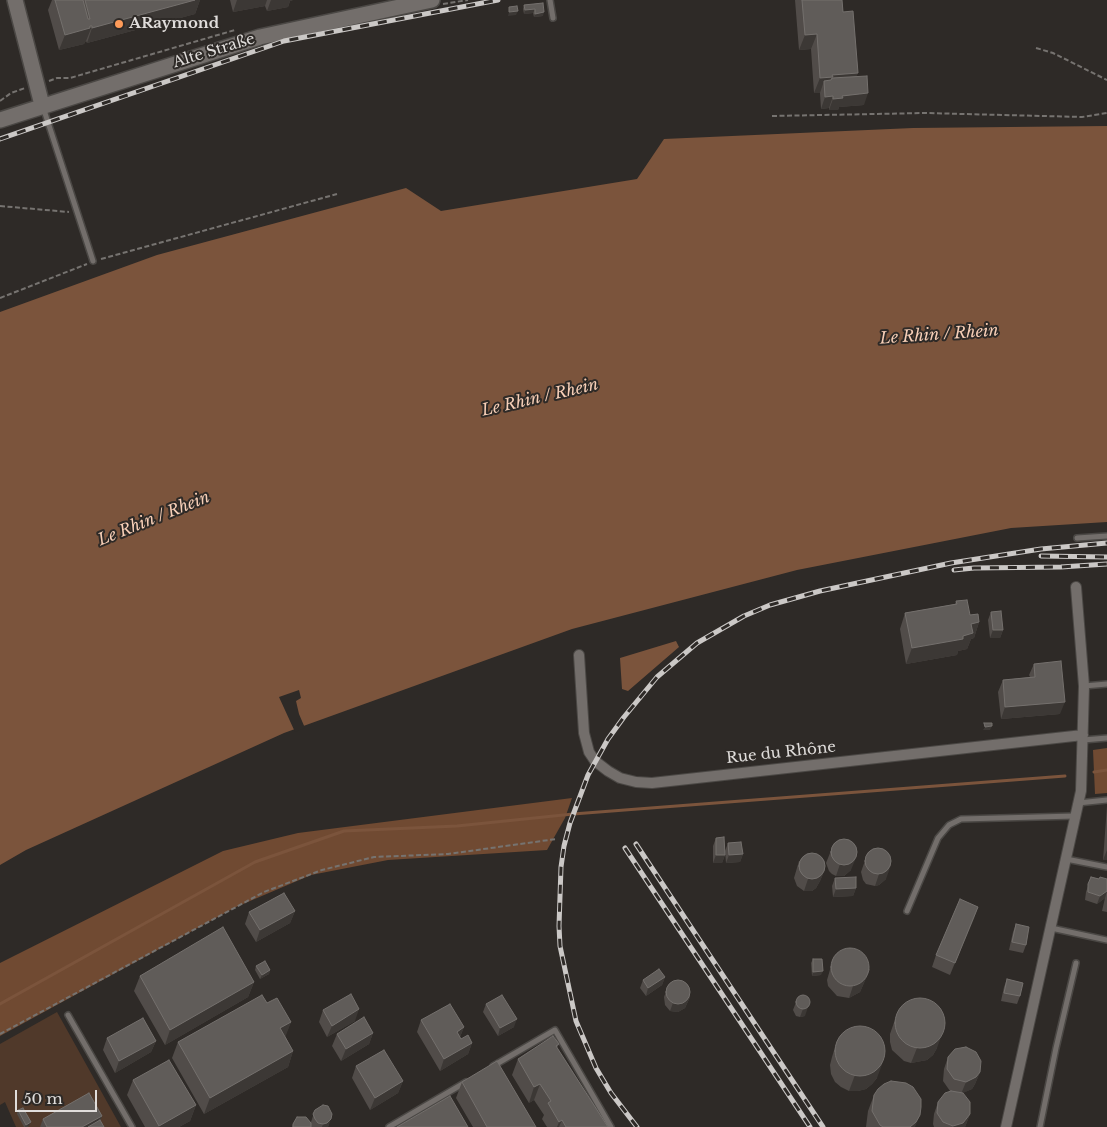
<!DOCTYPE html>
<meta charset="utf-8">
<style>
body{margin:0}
#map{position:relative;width:1107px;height:1127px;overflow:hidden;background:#2e2a27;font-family:"Libre Baskerville",serif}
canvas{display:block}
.scale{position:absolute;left:15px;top:1090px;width:82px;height:22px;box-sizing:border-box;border:2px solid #e0dddb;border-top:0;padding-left:6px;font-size:15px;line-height:18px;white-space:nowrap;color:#e0dddb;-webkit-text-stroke:4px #2e2a27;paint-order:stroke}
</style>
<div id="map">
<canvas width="1107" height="1127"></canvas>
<div class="scale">50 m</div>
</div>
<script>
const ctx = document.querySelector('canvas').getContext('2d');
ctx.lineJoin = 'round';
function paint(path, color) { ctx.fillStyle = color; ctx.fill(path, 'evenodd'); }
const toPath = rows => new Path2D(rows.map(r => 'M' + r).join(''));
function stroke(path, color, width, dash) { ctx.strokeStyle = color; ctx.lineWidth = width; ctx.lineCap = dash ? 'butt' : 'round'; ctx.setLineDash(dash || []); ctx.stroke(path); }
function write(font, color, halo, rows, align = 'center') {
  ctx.font = font + ' "Libre Baskerville",serif'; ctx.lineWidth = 4; ctx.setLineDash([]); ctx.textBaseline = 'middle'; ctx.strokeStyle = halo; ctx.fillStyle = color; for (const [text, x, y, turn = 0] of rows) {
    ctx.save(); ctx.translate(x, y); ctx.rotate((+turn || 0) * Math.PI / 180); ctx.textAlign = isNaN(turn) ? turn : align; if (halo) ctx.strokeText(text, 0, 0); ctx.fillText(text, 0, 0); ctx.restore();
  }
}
paint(toPath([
 [57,1012,121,1127,16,1127,5,1102,0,1105,0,1044]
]), '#50392a');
paint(toPath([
 [1107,748,1107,793,1095,794,1093,750],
 [572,798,565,818,547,850,388,860,311,875,236,907,0,1036,0,963,223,851,298,833]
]), '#704a32');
paint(toPath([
 [1107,126,1107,522,1011,528,797,570,572,629,284,733,26,850,0,865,0,312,157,255,406,188,441,211,637,179,664,139,913,128],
 [676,641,679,647,628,691,622,689,620,658]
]), '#7b543c');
paint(toPath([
 [299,690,301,698,296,701,299,714,305,728,295,732,279,697]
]), '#2e2a27');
stroke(toPath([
 [1094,772,1107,770],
 [0,1004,255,862,344,831,457,826,573,814,1065,776]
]), '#7b543c', 3);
const lane = toPath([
 [550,0,553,18],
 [43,107,93,261],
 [1077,538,1107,536],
 [1084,686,1107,684],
 [1083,740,1107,738],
 [1078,803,1107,800],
 [1066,859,1107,867],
 [907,911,938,838,949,825,961,819,1075,816],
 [1051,928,1107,940],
 [68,1015,132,1127],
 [493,1066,555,1030,611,1127],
 [389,1127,466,1082],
 [1040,1127,1056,1048,1076,963]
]);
const street = toPath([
 [579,655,584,733,589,752,595,761,608,771,620,778,636,782,652,783,1083,735],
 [1006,1127,1081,791,1084,686,1076,587]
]);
const secondary = toPath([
 [15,0,42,105],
 [0,120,260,37,432,0]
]);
stroke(lane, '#4b4845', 8);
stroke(street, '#4b4845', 12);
stroke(secondary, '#4b4845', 18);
stroke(toPath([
 [443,4,468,0],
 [1036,48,1053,53,1107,80],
 [49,81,57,78,70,78,235,30],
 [0,101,11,93,25,88],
 [772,116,925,113,1082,117,1107,113],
 [0,206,69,212],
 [101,259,337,194],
 [0,298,87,264],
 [0,1034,264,892,322,870,374,857,448,854,556,839]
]), '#767370', 2, [5, 2.5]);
stroke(lane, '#736e6b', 5);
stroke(street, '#736e6b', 10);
stroke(secondary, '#736e6b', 15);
const rail = toPath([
 [0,139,284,41,498,0],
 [1041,556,1107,557],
 [954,570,974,568,1061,567,1107,564],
 [636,844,823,1127],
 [625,848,810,1127],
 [637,1127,611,1093,596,1068,576,1021,560,946,559,926,561,867,564,846,570,823,588,775,608,739,624,717,657,677,697,643,744,616,770,605,820,591,951,563,1041,549,1107,543]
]);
stroke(rail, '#cbc8c6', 5);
stroke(rail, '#2e2a27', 3, [9]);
paint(toPath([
 [52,0,200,0,195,14,87,43,86,41,85,42,84,44,59,50,48,10],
 [230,0,293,0,290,1,288,7,267,11,265,6,233,12],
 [795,0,842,0,843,12,856,77,864,105,839,107,838,110,829,110,829,108,821,109,820,93,814,93,811,49,799,50],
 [543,3,543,16,534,17,533,13,524,14,523,9,524,5],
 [956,601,970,615,979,622,974,638,971,639,967,649,958,651,957,655,906,664,900,629,905,613,955,604],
 [991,612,1003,630,1000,638,990,638,988,620],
 [1034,664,1060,714,1001,719,998,692,1003,680,1030,677,1029,675],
 [1107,806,1107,860,1103,860],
 [716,838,725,855,722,863,713,863,713,846],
 [728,843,743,854,740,862,726,863,725,851],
 [834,843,851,870,844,876,836,876,832,874,829,871,826,863],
 [868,852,886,879,879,885,875,886,866,884,863,880,861,872],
 [799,861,825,869,820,881,816,888,812,891,804,891,797,886,794,878],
 [1091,877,1099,879,1107,879,1107,912,1102,911,1105,898,1097,904,1085,900,1086,892],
 [835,878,856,888,853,896,833,897,832,886],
 [978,907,950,975,932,967,936,955],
 [295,911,290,923,256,942,245,924,249,912],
 [1016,924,1026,945,1023,953,1009,950,1013,932],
 [834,956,870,969,860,992,849,998,837,996,828,986,827,980],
 [813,959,821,975,812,976,811,963],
 [256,966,270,970,269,974,260,979,255,970],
 [140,976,254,982,248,997,165,1045,134,991],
 [665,977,662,985,646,996,640,988,643,980],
 [1007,979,1020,996,1017,1004,1001,1001,1004,987],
 [668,986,690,997,685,1008,678,1012,670,1011,665,1005,664,997],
 [802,995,805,1016,800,1017,796,1016,793,1010,798,997],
 [267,1003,291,1022,285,1036,293,1051,288,1067,204,1114,172,1058,178,1042],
 [486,1004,514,1027,498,1036,483,1012],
 [323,1010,355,1021,327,1037,319,1022],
 [898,1011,937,1048,933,1055,927,1060,911,1063,904,1061,892,1050,890,1042,890,1034],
 [421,1020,464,1027,460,1037,461,1039,472,1043,468,1054,440,1071,417,1032],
 [373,1033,369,1044,341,1061,332,1046,337,1034],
 [107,1038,156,1041,151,1052,115,1073,103,1050],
 [837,1041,877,1078,872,1084,866,1089,858,1091,849,1091,841,1087,835,1082,831,1074,830,1065,832,1057],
 [559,1044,557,1048,608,1127,547,1127,542,1119,544,1115,534,1100,529,1103,512,1075,518,1059],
 [948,1057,980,1072,975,1084,972,1089,962,1093,970,1114,965,1127,934,1127,933,1124,934,1114,938,1102,954,1092,950,1091,943,1081,944,1069],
 [356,1066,403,1081,398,1093,370,1110,352,1078],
 [133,1080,196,1105,190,1121,179,1127,145,1127,127,1095],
 [462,1082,536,1127,473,1127,456,1098],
 [874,1095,915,1127,866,1127,868,1111],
 [18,1110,29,1126,27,1127,24,1127,17,1114],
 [315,1110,332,1114,328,1127,292,1127,293,1124,311,1122],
 [102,1116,100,1120,104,1127,40,1127,43,1119]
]), '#514c49');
paint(toPath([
 [195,0,200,0,195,14,87,43,92,28],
 [237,0,267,0,265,6,233,12],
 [271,0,293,0,290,1,288,7,267,11],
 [535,9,533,13,524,14,525,10],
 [518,11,516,15,508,16,509,12],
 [544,12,543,16,534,17,535,14],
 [90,26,92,26,86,41,85,42,84,44,59,50,65,35],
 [817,34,811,49,799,50,805,35],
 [858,73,852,88,824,81,820,93,814,93,820,78,832,75],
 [868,93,864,105,839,107,838,110,829,110,833,99,842,96],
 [833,96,829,108,821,109,825,97],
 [979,622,974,638,971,639,967,649,958,651,957,655,906,664,912,648,963,636,971,624],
 [993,630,1003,630,1000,638,990,638],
 [1065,702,1060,714,1001,719,1005,707],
 [992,726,990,730,983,730,985,727],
 [1107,850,1107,860,1103,860],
 [743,854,740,862,726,863,729,855],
 [716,855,725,855,722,863,713,863],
 [856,858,851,870,844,876,836,876,840,864],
 [890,868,886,879,879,885,875,886,879,874],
 [825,869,820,881,816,888,812,891,804,891,808,879],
 [856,888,853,896,833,897,836,889],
 [1107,891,1105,898,1097,904,1100,896],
 [978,907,974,919,950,975,955,963],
 [295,911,290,923,256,942,260,930],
 [870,969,860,992,849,998,853,986],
 [270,970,269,974,260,979,262,975],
 [823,971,821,975,812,976,813,972],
 [665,977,662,985,646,996,648,988],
 [254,982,248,997,165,1045,170,1030],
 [690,997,685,1008,678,1012,670,1011,673,1003],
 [810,1001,805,1016,800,1017,803,1009],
 [359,1009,355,1021,327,1037,332,1026],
 [517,1019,514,1027,498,1036,500,1028],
 [291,1022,285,1038,280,1028],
 [464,1027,459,1039,457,1032],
 [943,1032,937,1048,933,1055,927,1060,911,1063,917,1048],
 [373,1033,369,1044,341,1061,346,1049],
 [156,1041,151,1052,115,1073,119,1061],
 [472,1043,468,1054,440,1071,444,1059],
 [293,1051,288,1067,204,1114,210,1098],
 [883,1062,877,1078,872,1084,866,1089,858,1091,849,1091,855,1075],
 [980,1072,975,1084,972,1089,961,1094,966,1082],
 [403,1081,398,1093,370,1110,375,1098],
 [540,1084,534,1100,529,1103,534,1087],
 [196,1105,190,1121,179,1127,159,1127,159,1126],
 [970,1114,965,1127,953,1127,953,1126],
 [920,1115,915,1127,910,1127],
 [102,1116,98,1127,82,1127],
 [331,1119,328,1127,322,1127,323,1124],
 [562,1120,559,1127,557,1127,559,1122],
 [31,1122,29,1126,25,1127,26,1125]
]), '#3c3835');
const building = toPath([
 [55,0,83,0,88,19,90,19,85,0,195,0,92,28,92,26,90,26,90,28,65,35,55,0],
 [802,0,842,0,843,12,853,11,858,73,832,75,833,77,820,78,817,34,805,35,802,0],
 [543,3,544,12,535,14,535,9,525,10,524,5,543,3],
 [517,6,518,11,509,12,509,7,517,6],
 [867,76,868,93,842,96,843,98,833,99,833,96,825,97,824,81,831,80,832,78,867,76],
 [967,600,970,615,978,614,979,622,971,624,973,633,963,636,963,639,912,648,905,613,957,604,956,601,967,600],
 [1001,611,1003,630,993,630,991,612,1001,611],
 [1061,661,1065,702,1005,707,1003,680,1035,677,1034,664,1061,661],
 [984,723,992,723,992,726,985,727,984,723],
 [724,837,725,855,716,855,716,838,724,837],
 '831 852a13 13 0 1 1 26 0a13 13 0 1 1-26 0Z',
 [741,842,743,854,729,855,728,843,741,842],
 '865 861a13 13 0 1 1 26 0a13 13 0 1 1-26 0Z',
 '799 866a13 13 0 1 1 26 0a13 13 0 1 1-26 0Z',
 [856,877,856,888,836,889,835,878,856,877],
 [1091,877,1099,879,1100,877,1107,879,1107,891,1100,896,1088,892,1088,884,1091,877],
 [284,893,295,911,260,930,249,912,284,893],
 [960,899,978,907,955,963,936,955,960,899],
 [1016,924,1029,927,1026,945,1012,942,1016,924],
 [223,927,254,982,170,1030,140,976,223,927],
 '831 967a19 19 0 1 1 38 0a19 19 0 1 1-38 0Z',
 [813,959,822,959,823,971,813,972,813,959],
 [265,961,270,970,262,975,256,966,265,961],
 [659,969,665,977,648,988,643,980,659,969],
 [1007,979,1023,983,1020,996,1004,993,1007,979],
 '666 992a12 12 0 1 1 24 0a12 12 0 1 1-24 0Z',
 [351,994,359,1009,332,1026,323,1010,351,994],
 [262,995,267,1003,277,998,291,1022,280,1028,293,1051,210,1098,178,1042,262,995],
 [502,995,517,1019,500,1028,486,1004,502,995],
 '796 1002a7 7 0 1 1 14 0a7 7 0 1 1-14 0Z',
 '895 1023a25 25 0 1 1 50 0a25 25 0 1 1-50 0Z',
 [450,1004,464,1027,457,1032,461,1039,468,1035,472,1043,444,1059,421,1020,450,1004],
 [364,1017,373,1033,346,1049,337,1034,364,1017],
 [143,1018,156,1041,119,1061,107,1038,143,1018],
 '835 1051a25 25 0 1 1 50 0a25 25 0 1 1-50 0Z',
 [553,1036,559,1044,556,1046,608,1127,566,1127,562,1120,559,1122,548,1103,551,1101,540,1084,534,1087,518,1059,553,1036],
 [966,1047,976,1052,981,1061,980,1072,976,1077,966,1082,954,1079,947,1069,948,1057,955,1049,966,1047],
 [384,1050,403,1081,375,1098,356,1066,384,1050],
 [169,1060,196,1105,159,1126,133,1080,169,1060],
 [497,1061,536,1127,487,1127,462,1082,497,1061],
 [891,1081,906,1083,913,1087,921,1099,921,1107,920,1115,916,1122,910,1127,883,1127,880,1125,872,1111,874,1095,878,1089,884,1084,891,1081],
 [951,1091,963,1093,970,1102,970,1114,963,1123,953,1126,943,1122,937,1113,938,1102,945,1093,951,1091],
 [89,1093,102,1116,82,1127,47,1127,43,1119,89,1093],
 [450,1096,468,1127,397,1127,450,1096],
 [323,1105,328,1106,332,1114,331,1119,327,1123,323,1124,318,1123,315,1119,313,1114,315,1110,323,1105],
 [23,1108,31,1122,26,1125,18,1110,23,1108],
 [297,1117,306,1117,311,1123,311,1127,293,1127,293,1124,297,1117],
 [100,1120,104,1127,88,1127,100,1120]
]);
paint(building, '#605c59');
stroke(building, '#74706d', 1);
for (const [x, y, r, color] of [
 [119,24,5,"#fe9b59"]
]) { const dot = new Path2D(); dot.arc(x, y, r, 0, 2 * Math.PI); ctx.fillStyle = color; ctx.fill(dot); stroke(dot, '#2e2a27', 2); }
write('bold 15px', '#e0dddb', '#2e2a27', [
 ["ARaymond",129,24]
], 'left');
write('15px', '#e0dddb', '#2e2a27', [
 ["Alte Straße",214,51,-17],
 ["Rue du Rhône",781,753,-6]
]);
write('italic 16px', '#f7cfb7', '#2e2a27', [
 ["Le Rhin / Rhein",939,335,-4],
 ["Le Rhin / Rhein",540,398,-13],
 ["Le Rhin / Rhein",154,519,-22]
]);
</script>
